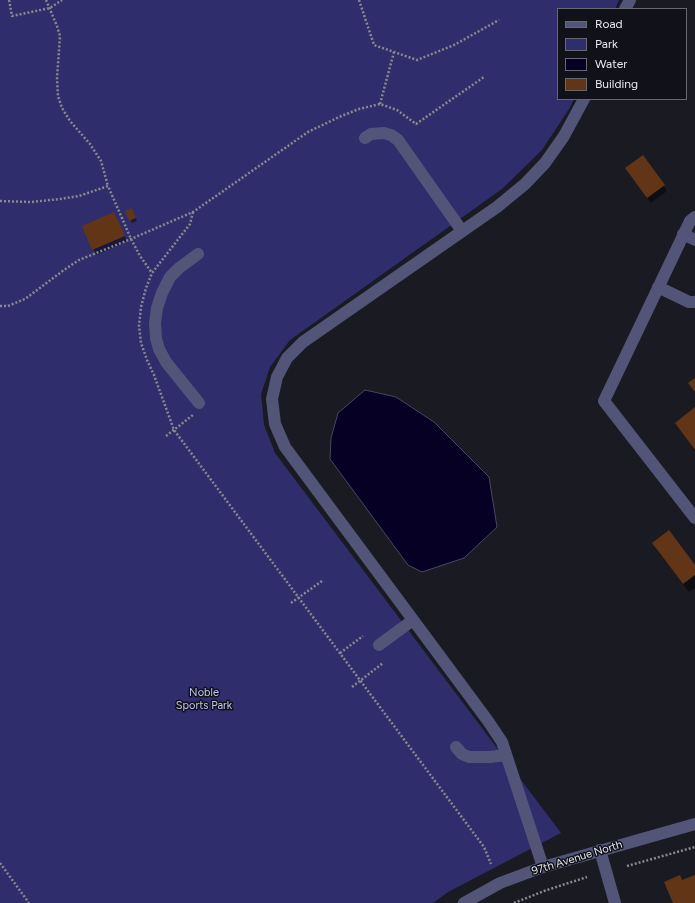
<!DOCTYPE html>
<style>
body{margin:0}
#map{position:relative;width:695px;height:903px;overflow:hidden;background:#1a1b22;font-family:Figtree,sans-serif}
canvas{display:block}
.legend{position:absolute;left:557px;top:8px;width:130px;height:92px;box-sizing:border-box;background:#111219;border:1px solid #67686e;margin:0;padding:5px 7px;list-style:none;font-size:12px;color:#e7e8ed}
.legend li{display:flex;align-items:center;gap:8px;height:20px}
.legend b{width:20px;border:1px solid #67686e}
</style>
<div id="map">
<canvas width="695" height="903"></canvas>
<ul class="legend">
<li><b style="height:5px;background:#525578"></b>Road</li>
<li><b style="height:11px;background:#302d6d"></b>Park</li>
<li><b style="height:11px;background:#050024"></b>Water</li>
<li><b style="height:11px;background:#623517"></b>Building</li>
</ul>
</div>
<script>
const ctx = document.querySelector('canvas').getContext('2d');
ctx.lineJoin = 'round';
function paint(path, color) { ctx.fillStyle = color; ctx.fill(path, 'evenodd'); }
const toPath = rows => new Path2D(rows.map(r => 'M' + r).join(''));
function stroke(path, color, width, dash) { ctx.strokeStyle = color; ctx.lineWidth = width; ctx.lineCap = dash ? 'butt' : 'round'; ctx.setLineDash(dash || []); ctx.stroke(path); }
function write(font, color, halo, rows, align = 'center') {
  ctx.font = font + ' Figtree,sans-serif'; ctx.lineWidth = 3; ctx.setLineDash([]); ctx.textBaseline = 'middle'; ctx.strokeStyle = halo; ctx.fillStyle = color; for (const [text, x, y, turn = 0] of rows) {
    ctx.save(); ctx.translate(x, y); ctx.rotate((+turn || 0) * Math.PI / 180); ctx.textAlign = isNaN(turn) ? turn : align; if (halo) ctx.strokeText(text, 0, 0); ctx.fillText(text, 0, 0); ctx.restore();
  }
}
paint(toPath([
 [0,0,619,0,615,9,558,9,558,99,574,99,569,109,542,150,502,189,290,340,270,367,261,394,264,425,275,453,561,833,448,892,433,903,0,903]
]), '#302d6d');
const water = toPath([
 [365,390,396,397,434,422,489,477,497,527,464,558,422,572,408,565,330,459,331,438,338,413,365,390]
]);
paint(water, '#050024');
stroke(water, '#494660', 1);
paint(toPath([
 [643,156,667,191,651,203,629,174],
 [133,212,137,221,132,223,130,220],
 [116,219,127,241,97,255,93,249],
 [695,409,695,451,676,423],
 [653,543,695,567,695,588,689,592,658,552]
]), '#0007');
paint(toPath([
 [643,155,665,185,647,198,625,168],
 [132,208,136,218,129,221,125,211],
 [114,212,125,236,92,250,82,226],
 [695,378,695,392,688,383],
 [695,407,695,450,675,423],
 [669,530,695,565,695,575,683,584,652,543],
 [680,875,682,880,695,875,695,903,673,903,664,882]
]), '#623517');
stroke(toPath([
 [9,0,12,16,50,8,62,0],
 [46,0,57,26,60,36,57,78,58,96,62,108,70,121,90,144,101,161,108,186],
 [359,0,374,45,417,60,454,45,499,20],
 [380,104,394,52],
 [0,201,31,202,60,199,79,196,108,186,131,239,140,256,152,273],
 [193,212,190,224,152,273,146,288,141,307,139,326,141,343,147,360,154,375,174,430,484,847,491,864],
 [0,306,8,306,25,299,64,270,79,260,131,239,193,212,308,132,339,117,359,109,380,104,397,110,416,124,484,77],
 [166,436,193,415],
 [291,603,322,581],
 [340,653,363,636],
 [352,687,383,663],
 [0,863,29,903],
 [627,866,695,847],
 [514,903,544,891,587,877]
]), '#88898f', 2.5, [2, 2]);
stroke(toPath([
 [625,9,630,0],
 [365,138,371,134,384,133,391,135,398,140,462,231],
 [695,217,690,221,604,401,695,518],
 [683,234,695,240],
 [198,254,179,268,170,277,162,293,157,308,155,323,156,338,159,349,166,362,199,403],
 [658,287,689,302,695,302],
 [379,645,413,620],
 [456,747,462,754,469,757,490,757,506,755],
 [600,850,615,903],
 [543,867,502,742,488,721,285,447,275,424,272,399,277,377,287,358,303,342,497,207,525,184,545,163,564,136,584,99],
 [464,903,500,883,543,867,695,824]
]), '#525578', 12);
write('11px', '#bfc4f1', '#111219', [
 ["Noble",204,693],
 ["Sports Park",204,706]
]);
write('11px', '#e7e8ed', '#111219', [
 ["97th Avenue North",577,858,-17]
]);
</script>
